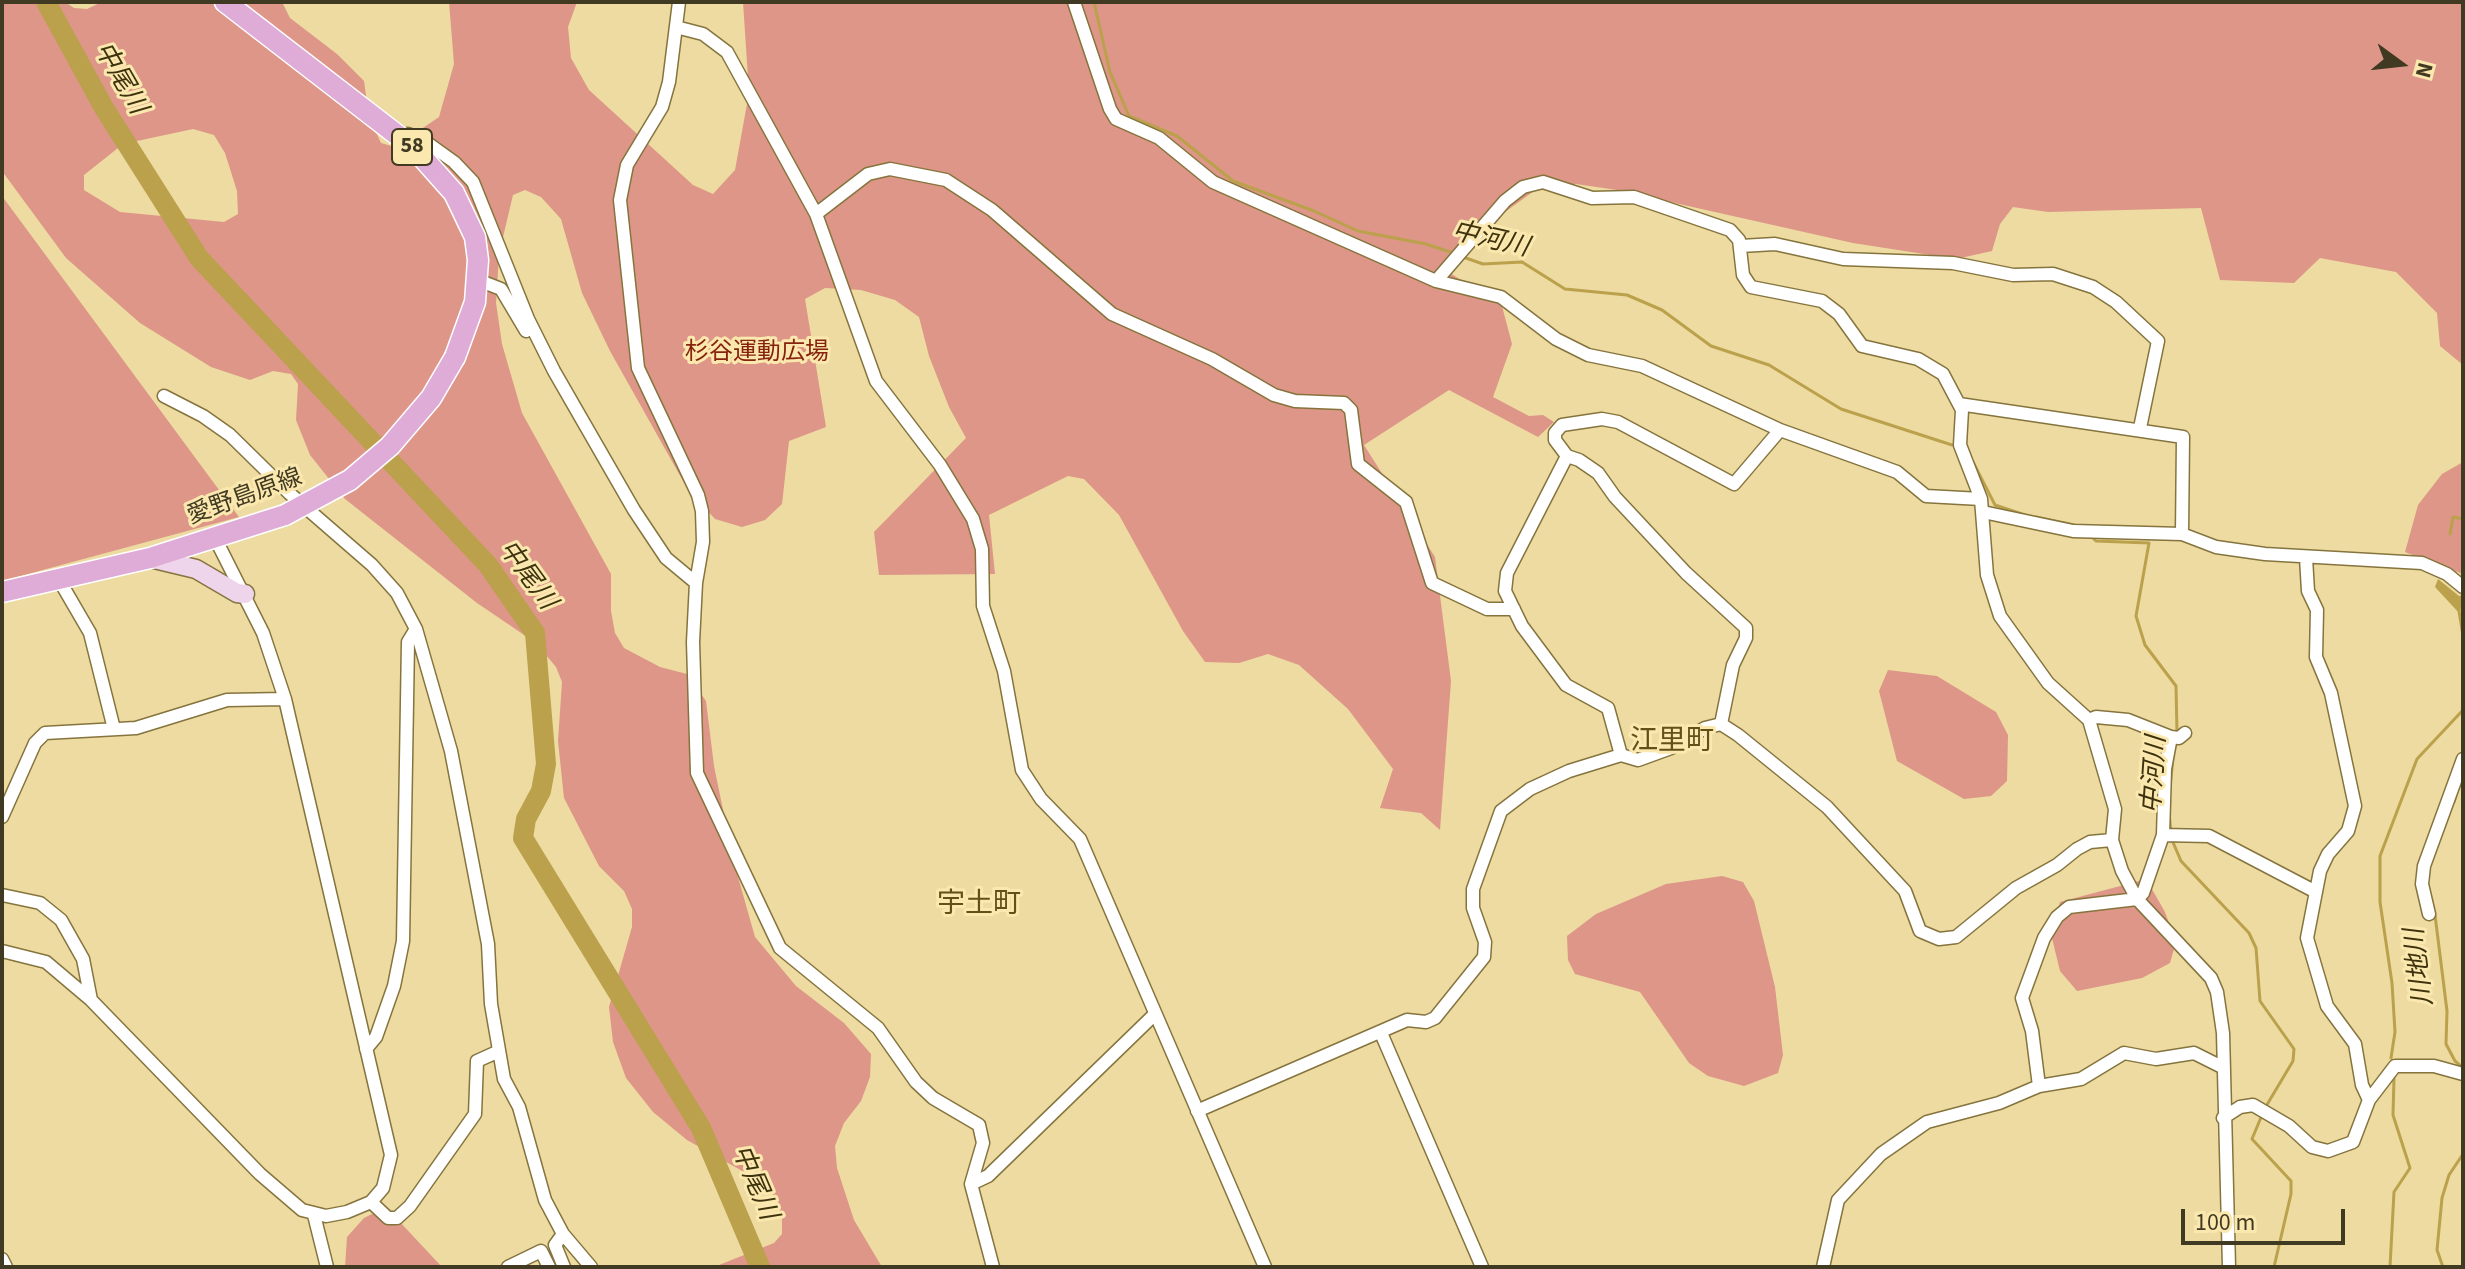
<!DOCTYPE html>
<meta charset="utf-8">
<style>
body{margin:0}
#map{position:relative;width:2465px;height:1269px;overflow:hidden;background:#eddba1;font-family:"Source Sans 3",sans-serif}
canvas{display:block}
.frame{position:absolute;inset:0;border:4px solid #413a23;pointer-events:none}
.north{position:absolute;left:2361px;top:24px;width:80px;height:80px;-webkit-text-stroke:6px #fbe8ae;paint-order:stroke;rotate:105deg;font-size:22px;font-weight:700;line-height:32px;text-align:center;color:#413a23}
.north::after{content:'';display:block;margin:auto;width:28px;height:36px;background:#413a23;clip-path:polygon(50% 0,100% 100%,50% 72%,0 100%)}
.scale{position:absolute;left:2181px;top:1209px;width:164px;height:36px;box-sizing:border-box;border:4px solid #413a23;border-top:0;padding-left:10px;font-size:24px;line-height:28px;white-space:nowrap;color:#413a23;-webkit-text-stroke:6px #fbe8ae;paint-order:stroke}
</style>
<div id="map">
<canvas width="2465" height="1269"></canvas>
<div class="frame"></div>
<div class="north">N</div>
<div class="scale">100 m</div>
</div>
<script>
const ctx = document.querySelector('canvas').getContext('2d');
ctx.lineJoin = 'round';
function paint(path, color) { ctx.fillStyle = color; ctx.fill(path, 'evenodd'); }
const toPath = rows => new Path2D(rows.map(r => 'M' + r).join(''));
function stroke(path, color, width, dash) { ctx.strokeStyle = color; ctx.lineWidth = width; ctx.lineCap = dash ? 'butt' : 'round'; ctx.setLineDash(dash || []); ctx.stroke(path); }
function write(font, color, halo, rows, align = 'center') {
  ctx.font = font + ' "Source Sans 3","Noto Sans JP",sans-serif'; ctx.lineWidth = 6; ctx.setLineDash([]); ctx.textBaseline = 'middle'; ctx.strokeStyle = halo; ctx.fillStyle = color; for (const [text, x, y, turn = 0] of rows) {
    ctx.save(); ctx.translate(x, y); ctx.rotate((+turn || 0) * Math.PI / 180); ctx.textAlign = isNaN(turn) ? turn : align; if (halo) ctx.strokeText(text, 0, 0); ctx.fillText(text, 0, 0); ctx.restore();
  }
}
paint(toPath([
 [2,2,65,2,74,8,87,9,102,2,282,2,290,18,337,54,364,81,369,117,381,143,395,147,439,117,454,64,449,2,577,2,568,27,571,58,589,90,693,185,713,194,735,170,749,93,743,2,2463,2,2463,365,2440,346,2437,313,2396,272,2320,258,2294,283,2220,280,2201,208,2048,212,2013,207,2000,224,1992,251,1956,259,1853,243,1617,190,1576,184,1534,191,1458,246,1450,273,1502,306,1512,344,1493,397,1529,416,1543,415,1554,422,1538,437,1449,390,1364,445,1435,557,1451,681,1440,830,1421,813,1380,808,1393,769,1348,709,1299,665,1268,654,1239,663,1205,662,1183,631,1119,515,1084,479,1068,476,989,515,995,574,879,575,874,532,966,438,949,407,929,356,919,317,895,300,861,290,825,288,805,299,826,427,789,441,782,504,765,520,742,527,715,519,687,488,610,351,582,293,561,219,541,197,525,190,513,195,499,254,496,303,502,344,522,413,611,574,611,611,615,633,624,648,660,667,687,674,706,701,714,766,734,863,755,937,796,986,844,1023,871,1054,870,1077,861,1101,844,1123,835,1146,837,1168,854,1220,882,1267,714,1267,774,1243,782,1234,782,1216,774,1196,762,1182,687,1140,653,1112,626,1078,613,1042,609,1007,632,927,632,909,624,891,599,866,564,798,558,741,562,682,556,667,536,643,477,603,345,499,310,455,296,420,298,384,291,374,273,371,250,380,211,367,140,323,66,258,2,171],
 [193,129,214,135,225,153,237,191,238,214,224,222,120,212,84,190,84,175,123,144],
 [2,196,239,517,2,581],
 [2463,462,2463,574,2405,552,2418,505,2442,474],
 [1888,670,1937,676,1996,712,2008,735,2007,781,1991,796,1964,799,1897,761,1879,691],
 [1722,876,1743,882,1754,901,1775,987,1783,1055,1778,1073,1744,1086,1708,1076,1689,1063,1640,992,1575,974,1568,960,1567,936,1596,914,1666,884],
 [2139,881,2149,884,2165,912,2176,942,2170,963,2142,978,2077,991,2060,971,2051,934,2060,902],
 [378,1211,398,1220,442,1267,345,1267,347,1237,364,1218]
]), '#dd9687');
paint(toPath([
 [2438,579,2459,596,2463,595,2460,614,2435,587]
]), '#bba14c');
stroke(toPath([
 [1094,2,1110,72,1129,116,1177,136,1233,181,1314,211,1358,231,1426,244,1456,254],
 [1463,257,1483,264,1522,262,1565,289,1627,295,1662,310,1711,346,1769,365,1841,409,1952,445],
 [1973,462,1995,505,2025,515],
 [2036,517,2079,526],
 [2450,534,2453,517,2463,519],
 [2091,536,2096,541,2149,543,2136,616,2145,645,2176,686,2177,733],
 [2459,611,2463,636],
 [2170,789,2173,757],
 [2454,802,2457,792],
 [2169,812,2171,833],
 [2172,840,2181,861,2249,933,2256,948,2260,1001,2294,1049,2293,1061,2265,1108],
 [2435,915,2447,1011,2446,1044,2455,1061,2463,1068],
 [2391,1058,2395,1032,2392,983,2380,902,2380,856,2417,759,2463,710],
 [2262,1115,2252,1139,2291,1181,2291,1194,2274,1267],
 [2390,1267,2394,1192,2410,1168,2393,1115,2394,1078],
 [2443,1267,2437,1250,2442,1198,2449,1175,2463,1154]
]), '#bba14c', 3);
stroke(toPath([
 [46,2,104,108,199,258,488,565,535,633,546,764,541,791,526,819,523,838,701,1128,760,1267]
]), '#bba14c', 20);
const street = toPath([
 [679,2,669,82,662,107,627,165,620,200,638,368,698,495,702,511,703,542,696,583,693,642,697,773,780,948,878,1028,916,1082,933,1098,979,1125,983,1143,971,1184,993,1267],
 [1074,2,1110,109,1116,119,1159,138,1213,182,1436,281,1501,297,1556,339,1588,355,1642,366,1780,430,1897,472,1926,496,1981,499],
 [676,27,703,34,727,52,816,214,876,381,940,465,973,519,982,549,983,606,1004,671,1022,770,1041,799,1080,839,1265,1267],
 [401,139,408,134,422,139,454,162,473,182,528,319,554,371,634,510,666,558,696,583],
 [816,214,868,174,890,169,946,180,992,210,1112,314,1212,359,1274,395,1295,401,1344,403,1351,410,1358,464,1406,502,1432,583,1487,609,1514,609],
 [1741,246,1775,244,1843,259,1953,263,2013,275,2053,274,2093,287,2116,302,2158,341,2140,428],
 [478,280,501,289,526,331],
 [1436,281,1505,201,1523,187,1543,182,1592,198,1634,197,1730,230,1739,240,1743,275,1751,287,1822,301,1839,314,1862,346,1918,359,1943,374,1962,410,1960,445,1981,499,1987,575,2000,616,2048,683,2089,720,2115,809,2112,840,2122,871,2137,899,2211,978,2217,992,2223,1033,2229,1267],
 [164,396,203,416,230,435,289,493,372,565,397,593,416,629,451,751,488,944,491,1004,504,1079,519,1107,545,1200,563,1234,591,1267],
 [1959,404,2183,437,2182,534],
 [1567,456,1507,573,1505,591,1522,626,1566,685,1608,708,1621,755],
 [1983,512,2073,531,2182,534,2216,547,2265,554,2422,563,2447,574,2463,587],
 [2306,558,2308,591,2317,610,2316,657,2331,693,2355,806,2348,831,2328,854,2320,871,2307,938,2327,1006,2355,1044,2362,1085,2369,1100],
 [58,578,90,633,114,729],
 [2089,720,2096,717,2128,720,2171,737,2179,738,2185,733],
 [1721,724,1733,665,1746,638,1746,628,1686,573,1615,497,1598,473,1579,460,1567,456,1555,440,1555,433,1562,425,1602,419,1618,422,1734,484,1780,430],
 [2,817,35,743,45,733,136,728,227,700,285,699],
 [2163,835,2209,836,2316,892],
 [2,895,40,903,61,920,83,959,91,1000],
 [2429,914,2422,884,2424,866,2463,759],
 [2,951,46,962,91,1000,260,1174,302,1210,326,1216,347,1212,371,1202,383,1188,391,1155,285,699,263,633,215,538],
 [1381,1033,1482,1267],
 [366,1049,376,1037,394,986,403,941,408,642,416,629],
 [2039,1086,2032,1031,2022,998,2044,938,2057,917,2069,907,2137,899,2143,893,2163,835,2165,769,2171,737],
 [1197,1111,1407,1020,1426,1022,1435,1018,1484,957,1485,942,1473,908,1473,889,1501,811,1530,789,1569,771,1621,755,1638,760,1671,748,1705,728,1721,724,1738,735,1827,807,1905,891,1920,931,1939,939,1956,937,2016,888,2057,865,2077,849,2090,842,2112,840],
 [2223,1118,2240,1107,2253,1105,2289,1126,2312,1147,2328,1151,2353,1142,2369,1100,2395,1066,2434,1066,2463,1074],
 [971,1184,988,1176,1155,1014],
 [371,1202,388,1218,397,1218,410,1206,475,1114,477,1061,497,1052],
 [314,1215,327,1267],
 [563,1234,555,1245,564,1267],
 [2,1259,6,1267],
 [508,1267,541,1251,549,1267],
 [1823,1267,1838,1200,1881,1154,1927,1122,1999,1103,2039,1086,2081,1079,2124,1053,2156,1059,2194,1053,2222,1067]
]);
const secondary = toPath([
 [150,558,196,569,237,593,245,594]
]);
const primary = toPath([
 [225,2,414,148,454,193,475,237,478,260,475,302,455,357],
 [2,592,150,558,285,515]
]);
stroke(street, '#85743d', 15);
stroke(secondary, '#85743d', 21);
stroke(primary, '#fff', 23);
stroke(street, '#fff', 12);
stroke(secondary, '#efd5eb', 18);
stroke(primary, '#dfabd7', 20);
const primaryBridge = toPath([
 [285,515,350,480,390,446,431,398,455,357]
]);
stroke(primaryBridge, '#fff', 23, []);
stroke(primaryBridge, '#dfabd7', 20);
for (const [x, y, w] of [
 [412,147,40]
]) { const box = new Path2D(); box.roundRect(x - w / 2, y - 18, w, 36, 6); ctx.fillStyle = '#fbe8ae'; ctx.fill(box); stroke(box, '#413a23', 2); }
write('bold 22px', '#413a23', null, [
 ["58",412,147]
]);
write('24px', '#87220f', '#fbe8ae', [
 ["杉谷運動広場",757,354]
]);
write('24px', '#413a23', '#fbe8ae', [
 ["愛野島原線",245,498,-20]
]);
write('italic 26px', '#3e330e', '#fbe8ae', [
 ["中尾川",119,79,60],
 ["中河川",1490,241,13],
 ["中尾川",526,576,54],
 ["中河川",2156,775,-86],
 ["川地川",2421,967,-97],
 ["中尾川",753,1183,67]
]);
write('28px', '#615118', '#fbe8ae', [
 ["江里町",1672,743],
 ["宇土町",979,906]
]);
</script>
